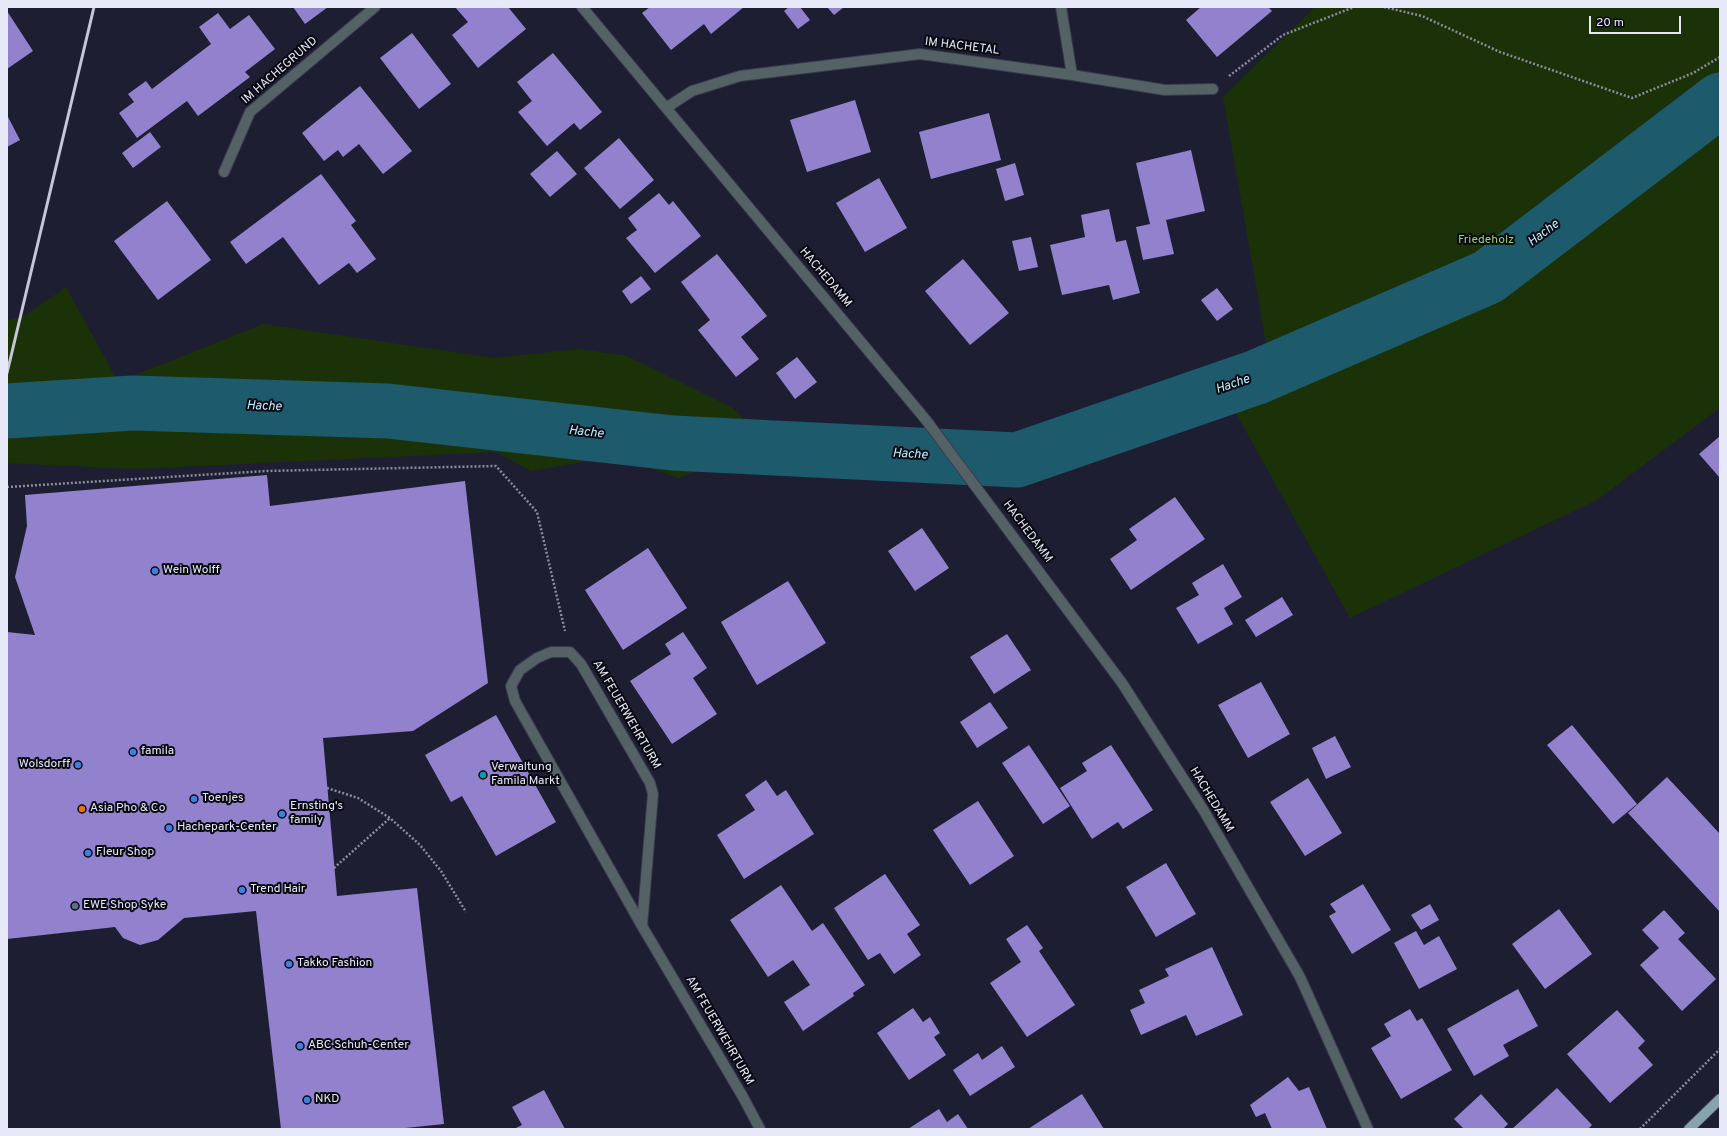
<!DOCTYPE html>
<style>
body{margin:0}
#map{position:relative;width:1727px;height:1136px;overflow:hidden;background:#1e1e33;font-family:Overpass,sans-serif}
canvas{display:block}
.frame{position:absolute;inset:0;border:8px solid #e8e9f8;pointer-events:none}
.scale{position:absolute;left:1589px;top:16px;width:92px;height:18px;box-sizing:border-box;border:2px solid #e8e9f8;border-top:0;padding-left:5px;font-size:12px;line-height:14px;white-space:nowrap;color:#e8e9f8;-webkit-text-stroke:3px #090912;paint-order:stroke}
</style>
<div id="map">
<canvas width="1727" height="1136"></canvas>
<div class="frame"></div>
<div class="scale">20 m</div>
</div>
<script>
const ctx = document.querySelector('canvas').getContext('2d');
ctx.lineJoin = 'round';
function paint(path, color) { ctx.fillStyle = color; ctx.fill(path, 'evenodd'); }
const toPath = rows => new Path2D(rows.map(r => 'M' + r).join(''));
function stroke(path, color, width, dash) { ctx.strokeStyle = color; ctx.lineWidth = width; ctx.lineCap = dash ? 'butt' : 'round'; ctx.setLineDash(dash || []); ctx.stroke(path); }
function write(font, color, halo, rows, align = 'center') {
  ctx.font = font + ' Overpass,sans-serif'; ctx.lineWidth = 4; ctx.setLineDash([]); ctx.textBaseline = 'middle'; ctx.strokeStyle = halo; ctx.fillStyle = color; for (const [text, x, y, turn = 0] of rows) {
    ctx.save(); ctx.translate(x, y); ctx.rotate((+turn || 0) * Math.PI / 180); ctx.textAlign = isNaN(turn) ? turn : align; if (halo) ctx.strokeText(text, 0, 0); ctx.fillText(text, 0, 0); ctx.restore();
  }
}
paint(toPath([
 [1315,7,1720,7,1720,408,1597,500,1350,618,1228,399,1270,366,1223,97],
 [66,287,118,382,263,324,495,358,579,349,627,356,731,407,771,444,678,478,617,456,531,471,496,452,135,469,7,463,7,321,26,315]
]), '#1b3208');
stroke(toPath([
 [7,411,133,403,388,411,673,443,1017,460,1257,377,1488,277,1720,100]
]), '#1d5a6b', 55);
paint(toPath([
 [293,7,328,7,305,24],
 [455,7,508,7,526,29,478,68,452,35,468,22],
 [650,7,744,7,711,34,704,24,671,50,642,13],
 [789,7,800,7,810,20,798,29,784,11],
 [827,7,844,7,834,15],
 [1201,7,1268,7,1272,11,1217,57,1186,20],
 [7,11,33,51,7,69],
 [218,13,230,29,249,15,275,49,245,72,250,77,198,116,187,101,137,138,119,113,134,102,128,94,146,81,152,89,211,44,199,27],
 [412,33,451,84,419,109,380,58],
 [553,53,602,112,580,130,574,123,547,146,518,112,532,101,517,82],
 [360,86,412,151,383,174,359,144,343,157,338,150,324,161,302,133],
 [855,100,871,152,807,172,790,120],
 [989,113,1001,160,931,179,919,132],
 [7,115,20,140,7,147],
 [150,132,161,147,133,168,122,153],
 [619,138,654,180,620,209,584,168],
 [1191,150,1205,211,1166,220,1174,254,1143,260,1136,227,1150,224,1136,163],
 [557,151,577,174,550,197,530,174],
 [1015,163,1024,195,1005,201,996,169],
 [321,174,356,221,351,225,376,259,357,273,349,263,319,285,283,237,246,264,230,242],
 [879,178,907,228,865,252,836,203],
 [659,193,669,205,673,201,701,236,655,273,626,238,637,230,628,218],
 [167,201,211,260,158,300,114,241],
 [1109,209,1116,242,1126,240,1140,293,1113,300,1109,285,1062,295,1050,245,1085,237,1081,215],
 [1031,237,1038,267,1019,271,1012,241],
 [717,254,767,316,741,337,759,359,736,377,698,330,710,320,681,282],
 [963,259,1009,313,970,345,925,291],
 [641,276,651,289,631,304,622,291],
 [1217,288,1233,309,1217,321,1201,300],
 [797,357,817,382,795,399,776,373],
 [1720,436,1720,478,1699,454],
 [267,475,270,506,465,481,488,683,413,731,323,738,337,896,417,888,444,1124,396,1129,281,1129,256,911,184,918,158,940,140,945,123,938,115,927,7,939,7,632,35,635,15,577,27,526,25,495],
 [1175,497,1205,539,1131,590,1110,559,1137,540,1129,529],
 [922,528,949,568,915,591,888,551],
 [648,548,687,608,623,650,585,590],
 [1223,564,1242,597,1224,608,1233,624,1198,644,1176,608,1199,595,1192,583],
 [788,581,826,643,757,685,721,622],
 [1282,597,1293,615,1256,637,1245,620],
 [683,632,707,668,693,678,717,714,672,744,630,681,671,654,665,644],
 [1007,634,1031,670,994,694,970,657],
 [1261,682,1290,734,1248,758,1218,705],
 [990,702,1008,728,977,748,960,722],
 [496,715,556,822,496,856,462,796,451,802,425,755],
 [1572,725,1637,804,1613,824,1547,745],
 [1335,736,1351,767,1326,779,1312,748],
 [1029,745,1070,806,1043,824,1002,763],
 [1111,745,1153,810,1123,829,1118,822,1092,839,1060,788,1087,771,1082,763],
 [1667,777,1720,834,1720,912,1628,813],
 [1308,778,1342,833,1305,856,1270,802],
 [766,780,777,796,786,790,814,834,744,879,717,835,755,810,745,795],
 [978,801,1014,856,970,885,933,830],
 [1166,863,1196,914,1156,937,1126,887],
 [885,874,920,925,907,934,921,955,894,974,880,953,868,960,834,908],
 [1363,884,1391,930,1352,954,1329,916,1336,912,1330,904],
 [781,885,812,931,823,923,865,985,853,993,854,996,803,1031,784,1002,810,985,793,960,768,977,730,920],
 [1430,904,1439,920,1421,930,1411,915],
 [1559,909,1592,954,1545,989,1512,944],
 [1664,910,1685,933,1678,939,1716,979,1682,1011,1640,965,1659,948,1642,930],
 [1027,925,1043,948,1039,951,1075,1005,1027,1037,990,983,1021,962,1006,939],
 [1416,931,1424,945,1439,936,1457,969,1419,989,1394,943],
 [1212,947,1243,1015,1196,1036,1186,1015,1141,1035,1130,1010,1145,1003,1139,990,1169,976,1165,969],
 [1518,989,1538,1026,1503,1045,1509,1056,1474,1076,1447,1029],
 [913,1008,923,1022,930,1017,940,1033,934,1037,946,1055,909,1080,877,1033],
 [1410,1009,1417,1021,1422,1018,1452,1070,1401,1099,1371,1048,1391,1036,1384,1024],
 [1617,1010,1645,1041,1638,1048,1653,1065,1610,1103,1567,1054],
 [1002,1046,1015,1067,970,1096,953,1070,978,1053,982,1060],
 [1288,1077,1299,1091,1309,1087,1327,1129,1272,1129,1265,1113,1256,1117,1250,1105],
 [1557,1088,1592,1125,1588,1129,1512,1129],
 [544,1090,565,1129,514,1129,522,1125,512,1107],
 [1082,1094,1104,1129,1028,1129],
 [1481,1094,1508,1124,1503,1129,1464,1129,1454,1119],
 [939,1109,947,1122,958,1114,968,1129,908,1129]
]), '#9282cd');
const minor = toPath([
 [582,7,926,420,1122,683,1204,811,1300,977,1368,1129],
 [1061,7,1072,75],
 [666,108,692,91,740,76,920,54,1072,75,1165,90,1213,89],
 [224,172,250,112,375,7],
 [642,926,653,794,650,783,581,664,570,652,551,652,537,658,520,670,511,686,515,701,642,926,743,1097,760,1129]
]);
const major = toPath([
 [1689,1129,1720,1099]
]);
stroke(minor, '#3a3a4f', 12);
stroke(major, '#3a3a4f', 12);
stroke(toPath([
 [1384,7,1422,16,1500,52,1632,98,1693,73,1720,57],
 [1229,76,1283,35,1354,7],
 [7,487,265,471,496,466,537,512,565,631],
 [327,788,358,798,390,818,420,845,441,871,466,912],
 [334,868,390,818],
 [1640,1129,1720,1049]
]), '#8c8c9e', 2.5, [2, 2]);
stroke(minor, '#546266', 10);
stroke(major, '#87a3ac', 10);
stroke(toPath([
 [7,373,94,7]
]), '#c6c6d6', 3);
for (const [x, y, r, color] of [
 [155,571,4,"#3f7fe0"],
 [133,752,4,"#3f7fe0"],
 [78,765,4,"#3f7fe0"],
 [483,775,4,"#0f9aa8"],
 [194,799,4,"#3f7fe0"],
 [82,809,4,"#e8710a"],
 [282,814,4,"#3f7fe0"],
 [169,828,4,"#3f7fe0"],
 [88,853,4,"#3f7fe0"],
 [242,890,4,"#3f7fe0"],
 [75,906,4,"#5c6f8a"],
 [289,964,4,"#3f7fe0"],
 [300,1046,4,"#3f7fe0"],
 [307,1100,4,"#3f7fe0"]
]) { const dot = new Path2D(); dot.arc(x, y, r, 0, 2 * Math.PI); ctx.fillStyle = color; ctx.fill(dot); stroke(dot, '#090912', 1.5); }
write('12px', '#e8e9f8', '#090912', [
 ["IM HACHETAL",962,47,7],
 ["IM HACHEGRUND",280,71,-41],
 ["HACHEDAMM",825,278,50],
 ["HACHEDAMM",1027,532,53],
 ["AM FEUERWEHRTURM",626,715,60],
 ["HACHEDAMM",1211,800,59],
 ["AM FEUERWEHRTURM",719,1031,60]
]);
write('12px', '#98d373', '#090912', [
 ["Friedeholz",1486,241]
]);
write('12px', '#e8e9f8', '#090912', [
 ["Wein Wolff",163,571],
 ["famila",141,752],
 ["Wolsdorff",70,765,"right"],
 ["Verwaltung",491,768],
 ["Famila Markt",491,782],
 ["Toenjes",202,799],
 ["Ernsting's",290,807],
 ["family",290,821],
 ["Asia Pho & Co",90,809],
 ["Hachepark-Center",177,828],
 ["Fleur Shop",96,853],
 ["Trend Hair",250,890],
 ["EWE Shop Syke",83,906],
 ["Takko Fashion",297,964],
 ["ABC Schuh-Center",308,1046],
 ["NKD",315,1100]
], 'left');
write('italic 13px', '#bceeff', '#090912', [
 ["Hache",1544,234,-37],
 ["Hache",1233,385,-19],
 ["Hache",264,407,2],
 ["Hache",586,433,6],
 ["Hache",910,455,3]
]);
</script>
